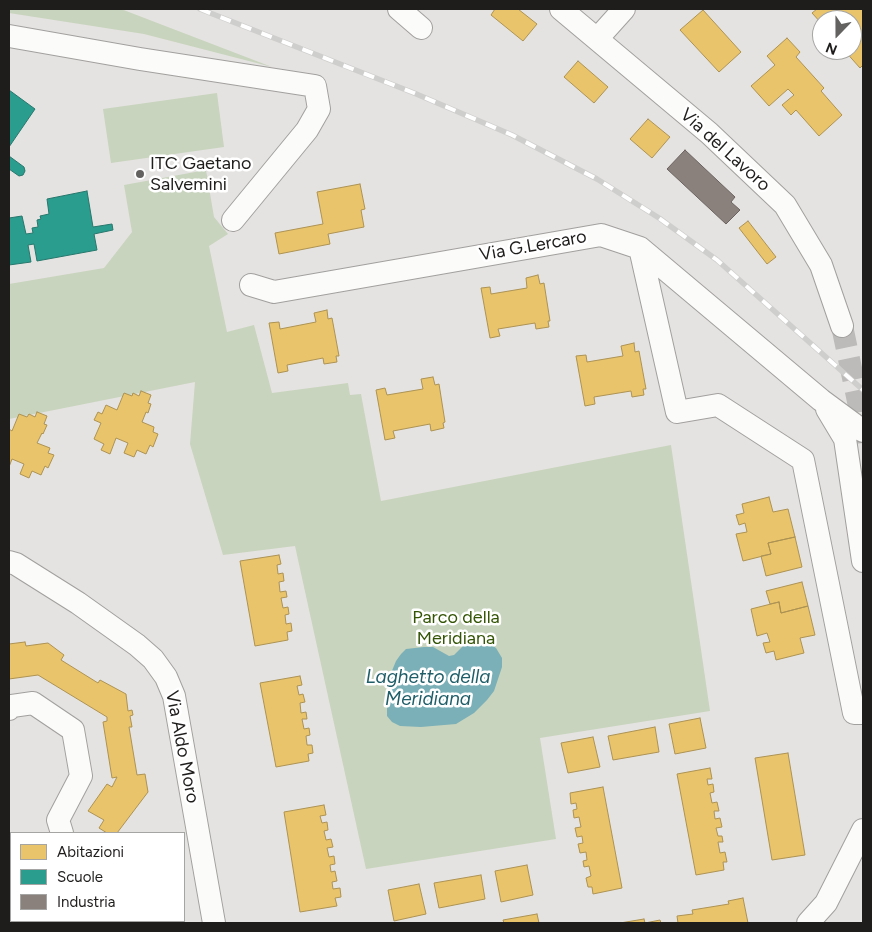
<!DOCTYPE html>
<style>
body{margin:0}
#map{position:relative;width:872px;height:932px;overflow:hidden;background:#e5e3e1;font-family:Figtree,sans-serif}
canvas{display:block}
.frame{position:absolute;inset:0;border:10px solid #1f1d1c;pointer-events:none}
.legend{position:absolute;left:10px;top:832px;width:175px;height:90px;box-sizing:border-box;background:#fff;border:1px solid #a5a5a4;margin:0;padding:6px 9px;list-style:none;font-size:15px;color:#1f1d1c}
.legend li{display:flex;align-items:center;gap:10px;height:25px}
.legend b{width:25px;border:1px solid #a5a5a4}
.north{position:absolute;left:812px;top:10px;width:50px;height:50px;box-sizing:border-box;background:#fff;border:1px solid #a5a5a4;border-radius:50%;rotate:202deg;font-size:14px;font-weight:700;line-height:20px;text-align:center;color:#1f1d1c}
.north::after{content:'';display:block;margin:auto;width:18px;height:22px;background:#646261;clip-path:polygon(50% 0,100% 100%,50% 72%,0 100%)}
</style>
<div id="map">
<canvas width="872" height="932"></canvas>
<div class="frame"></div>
<ul class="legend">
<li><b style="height:14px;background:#e9c46a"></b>Abitazioni</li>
<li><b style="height:14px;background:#2a9d8f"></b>Scuole</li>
<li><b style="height:14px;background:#8a817c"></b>Industria</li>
</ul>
<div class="north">N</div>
</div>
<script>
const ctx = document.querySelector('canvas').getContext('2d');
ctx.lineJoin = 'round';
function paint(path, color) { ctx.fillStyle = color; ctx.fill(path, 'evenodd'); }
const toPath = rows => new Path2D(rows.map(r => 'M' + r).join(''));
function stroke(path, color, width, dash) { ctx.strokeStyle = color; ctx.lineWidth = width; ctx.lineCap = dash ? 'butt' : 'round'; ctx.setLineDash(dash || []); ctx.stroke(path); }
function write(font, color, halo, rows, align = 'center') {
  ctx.font = font + ' Figtree,sans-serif'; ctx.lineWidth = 5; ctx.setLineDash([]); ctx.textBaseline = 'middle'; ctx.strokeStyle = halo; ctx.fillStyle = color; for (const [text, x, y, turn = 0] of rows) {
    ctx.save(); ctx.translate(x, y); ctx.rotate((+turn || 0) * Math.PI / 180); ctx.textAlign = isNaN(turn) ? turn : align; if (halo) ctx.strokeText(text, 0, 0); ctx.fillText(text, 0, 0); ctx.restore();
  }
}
paint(toPath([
 [9,9,121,9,272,67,144,34,9,13],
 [217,93,224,147,111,163,103,109],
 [206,170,214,217,228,234,209,246,227,332,254,325,272,393,348,383,350,395,361,394,381,501,671,445,710,711,540,738,556,839,366,869,295,546,223,555,190,444,195,382,9,419,9,284,104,268,132,232,124,185]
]), '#c8d4bd');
paint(toPath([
 [477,638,488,642,496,648,502,658,502,667,494,691,487,700,474,713,456,724,421,727,400,726,392,722,387,716,387,708,390,698,391,687,389,678,396,661,401,654,406,649,424,647,433,647,449,656,454,655,469,640]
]), '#7bb0b8');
const homes = toPath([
 [495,9,518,9,537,24,523,41,491,15,495,9],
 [817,9,863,9,863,65,860,68,844,50,852,50,852,20,822,20,822,24,812,13,817,9],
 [703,10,741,52,719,72,680,30,703,10],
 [787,38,800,52,796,57,824,88,821,91,842,115,819,136,796,110,791,115,782,105,794,95,788,89,769,106,751,86,775,65,767,56,787,38],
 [578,61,608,87,594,103,564,77,578,61],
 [648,119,670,137,652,158,630,139,648,119],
 [360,184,365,209,361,210,364,227,328,234,330,244,279,254,275,233,323,224,317,192,360,184],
 [748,221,776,257,767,264,739,228,748,221],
 [538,275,540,284,544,283,550,321,548,321,549,327,536,329,535,323,498,329,500,336,490,338,481,288,490,287,491,294,527,288,526,278,538,275],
 [327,310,328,319,332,318,339,356,336,356,337,362,324,364,323,358,287,365,288,371,278,373,269,323,279,322,280,329,316,322,314,313,327,310],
 [634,343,635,352,639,351,646,389,643,389,644,395,632,397,631,391,594,397,595,404,585,406,576,356,586,355,587,362,623,356,621,346,634,343],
 [433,377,435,385,439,384,445,422,443,423,444,428,431,431,430,424,393,431,395,438,385,440,376,390,385,388,387,395,423,389,421,379,433,377],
 [141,391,151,395,148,403,151,404,148,413,146,412,142,422,154,427,153,432,158,434,153,447,150,445,146,454,137,450,134,457,124,453,128,443,116,438,110,454,101,450,104,444,94,439,101,423,94,420,98,412,102,414,106,405,117,410,124,393,132,396,133,393,139,396,141,391],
 [37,412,47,416,44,424,47,425,43,434,42,433,37,443,50,448,48,453,54,455,48,468,45,466,41,475,32,471,29,478,20,474,24,464,12,459,9,467,9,429,12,431,19,414,27,417,29,414,35,417,37,412],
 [769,497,773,512,788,509,795,537,768,543,771,554,743,561,736,534,747,532,745,523,739,525,736,515,744,513,742,504,769,497],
 [795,537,802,567,766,576,761,556,771,554,768,543,795,537],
 [279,555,281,564,277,565,278,574,283,573,284,581,279,582,280,592,286,591,287,597,281,598,283,608,288,607,289,614,285,615,286,624,291,623,292,631,287,632,288,640,255,646,240,561,279,555],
 [802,582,808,606,781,613,779,602,770,604,766,591,802,582],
 [779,602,781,613,808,606,815,635,800,638,804,653,776,660,774,651,766,653,763,643,770,642,767,633,757,636,751,609,779,602],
 [25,642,26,646,48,643,64,655,61,660,98,683,100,680,126,694,128,711,132,710,133,715,130,716,132,727,129,727,137,775,145,774,148,792,117,833,107,833,99,828,104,820,88,811,107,784,112,787,117,777,112,778,103,722,107,721,107,717,38,675,9,679,9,644,25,642],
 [300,676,302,685,297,686,299,695,303,694,305,702,300,703,301,713,306,712,307,719,302,719,304,729,309,728,310,735,306,736,307,745,312,745,313,753,308,754,309,761,276,767,260,683,300,676],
 [700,718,706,748,675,754,669,724,700,718],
 [655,727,659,752,613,760,608,736,655,727],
 [593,737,600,767,568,773,561,743,593,737],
 [788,753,805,855,772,860,755,758,788,753],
 [710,768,712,779,707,779,708,785,713,784,714,792,710,793,712,803,717,802,719,811,714,811,715,819,720,818,722,827,716,828,718,836,722,836,723,842,718,842,720,853,725,852,727,862,723,862,724,870,696,875,677,774,710,768],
 [603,787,622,888,593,894,592,887,588,887,586,878,591,876,589,866,584,867,583,861,587,860,586,852,580,853,578,844,583,843,582,836,577,837,575,828,581,827,579,817,574,818,573,810,577,809,576,803,571,804,570,793,603,787],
 [324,805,326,815,320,816,322,823,327,822,328,830,324,831,326,840,331,839,333,847,327,848,329,857,334,856,335,864,330,865,331,872,335,871,337,881,332,882,333,889,340,888,341,897,335,898,337,906,300,912,284,812,324,805],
 [527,865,533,895,501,902,495,871,527,865],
 [481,875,485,899,439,908,434,883,481,875],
 [419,884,426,914,394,921,388,890,419,884],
 [743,898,748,923,678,923,677,916,693,914,692,910,729,904,728,901,743,898],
 [537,914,539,923,504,923,503,920,537,914],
 [644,919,645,923,660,920,661,923,620,923,644,919]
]);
paint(homes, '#e9c46a');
stroke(homes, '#ac9253', 1);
const schools = toPath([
 [9,90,35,109,9,147,9,90],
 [9,156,24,167,25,171,23,175,19,176,9,169,9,156],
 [87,191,93,227,112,224,113,230,94,234,97,250,37,261,34,244,28,245,31,262,9,265,9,218,22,216,26,234,33,233,32,228,38,227,37,220,41,219,40,216,49,214,47,199,87,191]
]);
paint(schools, '#2a9d8f');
stroke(schools, '#27776c', 1);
const industry = toPath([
 [685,150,735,197,731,202,740,210,726,224,667,169,685,150]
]);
paint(industry, '#8a817c');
stroke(industry, '#6a635f', 1);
stroke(toPath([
 [842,326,859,406,863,443]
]), '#bdbbba', 22, [22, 11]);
const minor = toPath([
 [399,9,421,28],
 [561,9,709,133,785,205,821,265,842,326],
 [9,36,140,59,315,86,319,109,307,130,233,220],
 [597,39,624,9],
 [640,248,677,412,718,405,803,460,854,713,863,713],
 [251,285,274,292,601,235,640,248,821,400,863,431],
 [827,409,845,439,863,561],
 [9,562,16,564,78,603,137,645,153,659,166,677,174,696,214,923],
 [9,709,12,706,33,703,73,730,81,776,58,820,62,833],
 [9,905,11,904],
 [124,921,124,923],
 [808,923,826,903,863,830]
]);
stroke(minor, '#a2a09e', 24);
stroke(minor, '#fbfbfa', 22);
const rail = toPath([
 [200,9,414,93,512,135,597,179,659,218,717,260,863,390]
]);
stroke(rail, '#cececd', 5.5);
stroke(rail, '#fff', 4, [11]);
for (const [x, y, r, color] of [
 [140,174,5,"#646261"]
]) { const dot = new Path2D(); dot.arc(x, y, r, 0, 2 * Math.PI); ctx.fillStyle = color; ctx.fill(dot); stroke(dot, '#fff', 2); }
write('18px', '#1f1d1c', '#fff', [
 ["Via del Lavoro",725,150,42],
 ["Via G.Lercaro",533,246,-10],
 ["Via Aldo Moro",182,747,79]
]);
write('18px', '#1f1d1c', '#fff', [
 ["ITC Gaetano",150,164],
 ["Salvemini",150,185]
], 'left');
write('18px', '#335404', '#fff', [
 ["Parco della",456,618],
 ["Meridiana",456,639]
]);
write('italic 19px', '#1f5e69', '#fff', [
 ["Laghetto della",428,677],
 ["Meridiana",428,699]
]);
</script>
